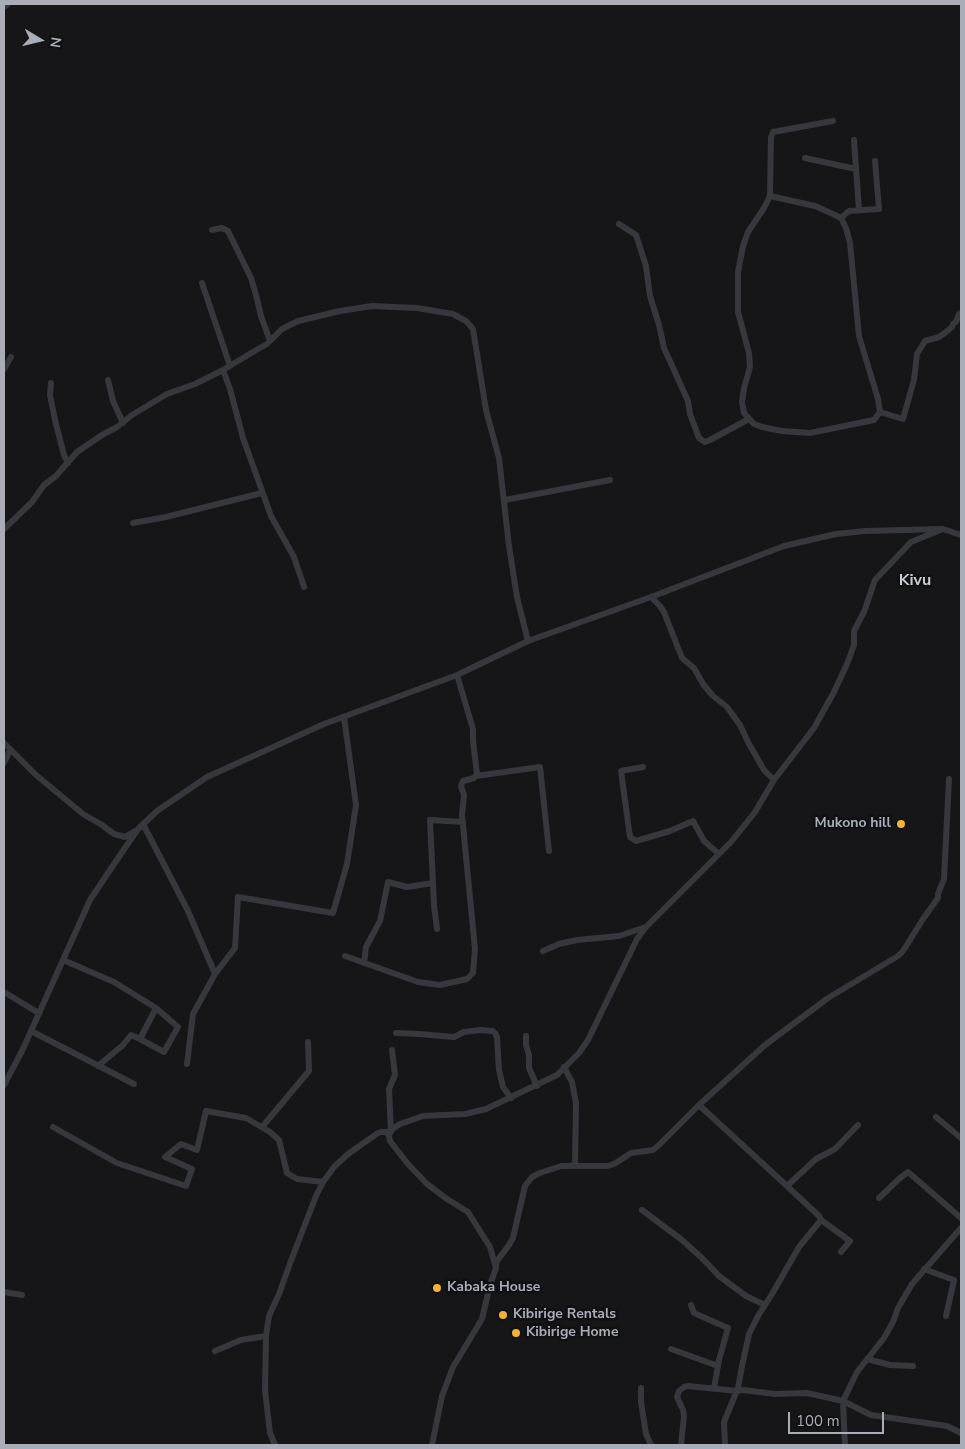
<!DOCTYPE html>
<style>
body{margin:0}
#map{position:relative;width:965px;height:1449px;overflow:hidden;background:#161618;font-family:"Nunito Sans",sans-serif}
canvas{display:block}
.frame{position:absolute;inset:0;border:5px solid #a8adb8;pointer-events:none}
.north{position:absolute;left:15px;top:15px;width:50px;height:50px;-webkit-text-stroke:4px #111113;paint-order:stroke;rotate:99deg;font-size:14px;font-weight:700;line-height:20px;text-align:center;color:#a8adb8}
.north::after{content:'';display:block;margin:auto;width:18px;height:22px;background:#a8adb8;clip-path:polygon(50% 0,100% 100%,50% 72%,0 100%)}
.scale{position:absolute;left:788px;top:1412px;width:96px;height:22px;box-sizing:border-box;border:2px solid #a8adb8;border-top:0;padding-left:6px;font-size:15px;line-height:18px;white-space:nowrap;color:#a8adb8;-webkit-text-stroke:4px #111113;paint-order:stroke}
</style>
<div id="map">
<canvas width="965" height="1449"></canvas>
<div class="frame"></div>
<div class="north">N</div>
<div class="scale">100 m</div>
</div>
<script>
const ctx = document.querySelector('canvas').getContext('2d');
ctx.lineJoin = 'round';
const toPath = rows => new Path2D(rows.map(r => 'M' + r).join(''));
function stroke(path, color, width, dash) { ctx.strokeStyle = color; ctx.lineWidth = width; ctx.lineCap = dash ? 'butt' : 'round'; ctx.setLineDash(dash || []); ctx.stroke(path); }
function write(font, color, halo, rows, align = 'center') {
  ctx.font = font + ' "Nunito Sans",sans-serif'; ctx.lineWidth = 5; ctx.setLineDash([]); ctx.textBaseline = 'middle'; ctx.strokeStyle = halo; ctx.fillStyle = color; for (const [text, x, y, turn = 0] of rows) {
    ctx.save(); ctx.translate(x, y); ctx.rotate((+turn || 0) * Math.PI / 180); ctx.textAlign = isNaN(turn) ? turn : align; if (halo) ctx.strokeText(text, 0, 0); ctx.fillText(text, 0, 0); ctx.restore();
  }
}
stroke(toPath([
 [4,7,8,4],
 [833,121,773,132,771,137,770,196,764,208,748,232,743,246,738,272,738,312,749,353,750,367,744,388,742,402,744,413,754,424,762,427,782,431,810,433,874,420,880,412,903,419,914,380,917,354,925,341,939,337,946,332,952,327,953,324,956,322,959,314,961,313],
 [854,140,859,210],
 [805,158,856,169],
 [770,196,815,206,833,214,841,218,846,228,850,243,859,336,878,399,880,412],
 [841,218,849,211,879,209,875,161],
 [619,224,636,235,646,266,650,296,659,325,664,348,688,401,690,414,699,438,705,442,710,440,749,419],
 [212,230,222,228,228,231,251,278,256,295,261,316,270,341],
 [202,283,230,366],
 [4,369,11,357],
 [223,370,230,389,243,438,271,516,294,557,304,587],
 [108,380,113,401,123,423],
 [51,383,50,395,55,420,64,455,68,463],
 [505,500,610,480],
 [133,523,166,517,262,493],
 [4,529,32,502,44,485,56,476,77,452,102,435,117,427,132,415,167,394,195,384,223,370,258,349,267,344,282,329,298,321,340,311,372,306,417,308,453,314,466,321,473,329,486,410,499,458,509,546,517,597,528,641],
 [651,597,660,606,664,612,682,658,694,668,703,684,713,696,727,707,740,725,749,744,764,770,774,780],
 [4,743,36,775,83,814,102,825,114,834,125,837,135,831],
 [4,763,10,750],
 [643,767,621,771,630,837,636,841,670,831,693,821,704,841,719,854],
 [476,776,540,767,549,851],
 [143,824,188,911,215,974,193,1014,187,1064],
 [437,929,434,905,430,820,463,822],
 [543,951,559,944,577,940,619,936,646,927],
 [345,956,418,982,440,985,467,979,473,973,475,949,462,815,464,795,461,786,463,781,474,778,477,774,473,741,473,729,457,675],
 [63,960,114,982,156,1008],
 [364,963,366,947,380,921,388,882,407,887,433,883],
 [215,974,235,948,238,897,333,913,347,864,356,805,344,717],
 [4,992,37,1012,39,1014],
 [31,1031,134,1084],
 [396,1033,419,1034,454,1037,464,1032,481,1030,493,1031,495,1033,497,1037,499,1070,503,1087,511,1098],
 [526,1036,526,1045,529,1055,529,1068,537,1086],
 [98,1066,123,1045,131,1035,140,1039,164,1052,178,1027,156,1008,140,1039],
 [564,1067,572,1082,576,1103,575,1164,573,1165],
 [4,1085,22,1051,90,900,114,864,138,829,157,811,207,777,324,724,457,675,528,641,651,597,784,546,836,534,865,531,943,529,961,535],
 [699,1105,787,1186,819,1216,821,1220,799,1247,772,1294,758,1316,749,1334,742,1366,738,1388,724,1422,725,1445],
 [936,1117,961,1138],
 [53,1127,117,1163,186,1186,192,1169,165,1157,181,1144,197,1150,206,1111,246,1118,270,1132,279,1140,287,1173,297,1179,323,1182],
 [262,1127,309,1071,308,1042],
 [391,1132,389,1089,395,1075,392,1050],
 [787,1186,816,1159,835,1149,858,1125],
 [879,1198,900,1178,908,1172,961,1218],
 [642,1210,682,1240,703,1259,719,1276,746,1296,765,1305],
 [821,1220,850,1241,841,1252],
 [496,1266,497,1261,509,1245,513,1238,525,1186,532,1177,540,1173,561,1166,608,1166,614,1164,631,1153,653,1150,659,1145,699,1105,765,1045,828,998,898,956,903,951,923,919,938,898,938,894,944,879,949,779],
 [924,1269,954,1280,946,1316],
 [4,1292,22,1295],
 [691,1305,694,1313,728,1328,719,1360,714,1388],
 [671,1349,718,1366],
 [215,1351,241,1340,266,1336],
 [867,1359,890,1365,913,1366],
 [641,1388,641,1402,646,1434,651,1445],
 [275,1445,270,1433,265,1390,266,1336,269,1316,279,1294,292,1258,316,1196,323,1182,334,1167,348,1154,378,1133,381,1132,388,1132],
 [432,1445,442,1396,453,1367,482,1319,490,1285,496,1268,490,1247,468,1212,447,1199,427,1184,408,1164,390,1141,388,1132,400,1124,423,1116,465,1114,486,1109,557,1075,579,1053,588,1040,637,939,646,927,731,842,755,812,774,780,814,728,834,692,847,664,854,645,854,631,864,612,875,580,911,542,943,529],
 [681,1445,684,1416,683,1410,677,1397,679,1391,684,1387,688,1386,737,1391,743,1390,775,1394,807,1393,843,1401,871,1415,947,1426,961,1433],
 [845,1445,843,1401,857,1372,884,1338,893,1322,898,1308,912,1284,961,1228]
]), '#37383d', 6);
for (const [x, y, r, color] of [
 [901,824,5,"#f2b134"],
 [437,1288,5,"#f2b134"],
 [503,1315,5,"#f2b134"],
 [516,1333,5,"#f2b134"]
]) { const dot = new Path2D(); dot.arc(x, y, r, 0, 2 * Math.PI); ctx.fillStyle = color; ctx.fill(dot); stroke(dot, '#111113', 2); }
write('bold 14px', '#a8adb8', '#111113', [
 ["Mukono hill",891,824,"right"],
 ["Kabaka House",447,1288],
 ["Kibirige Rentals",513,1315],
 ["Kibirige Home",526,1333]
], 'left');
write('bold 16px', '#c9ccd4', '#111113', [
 ["Kivu",915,581]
]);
</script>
